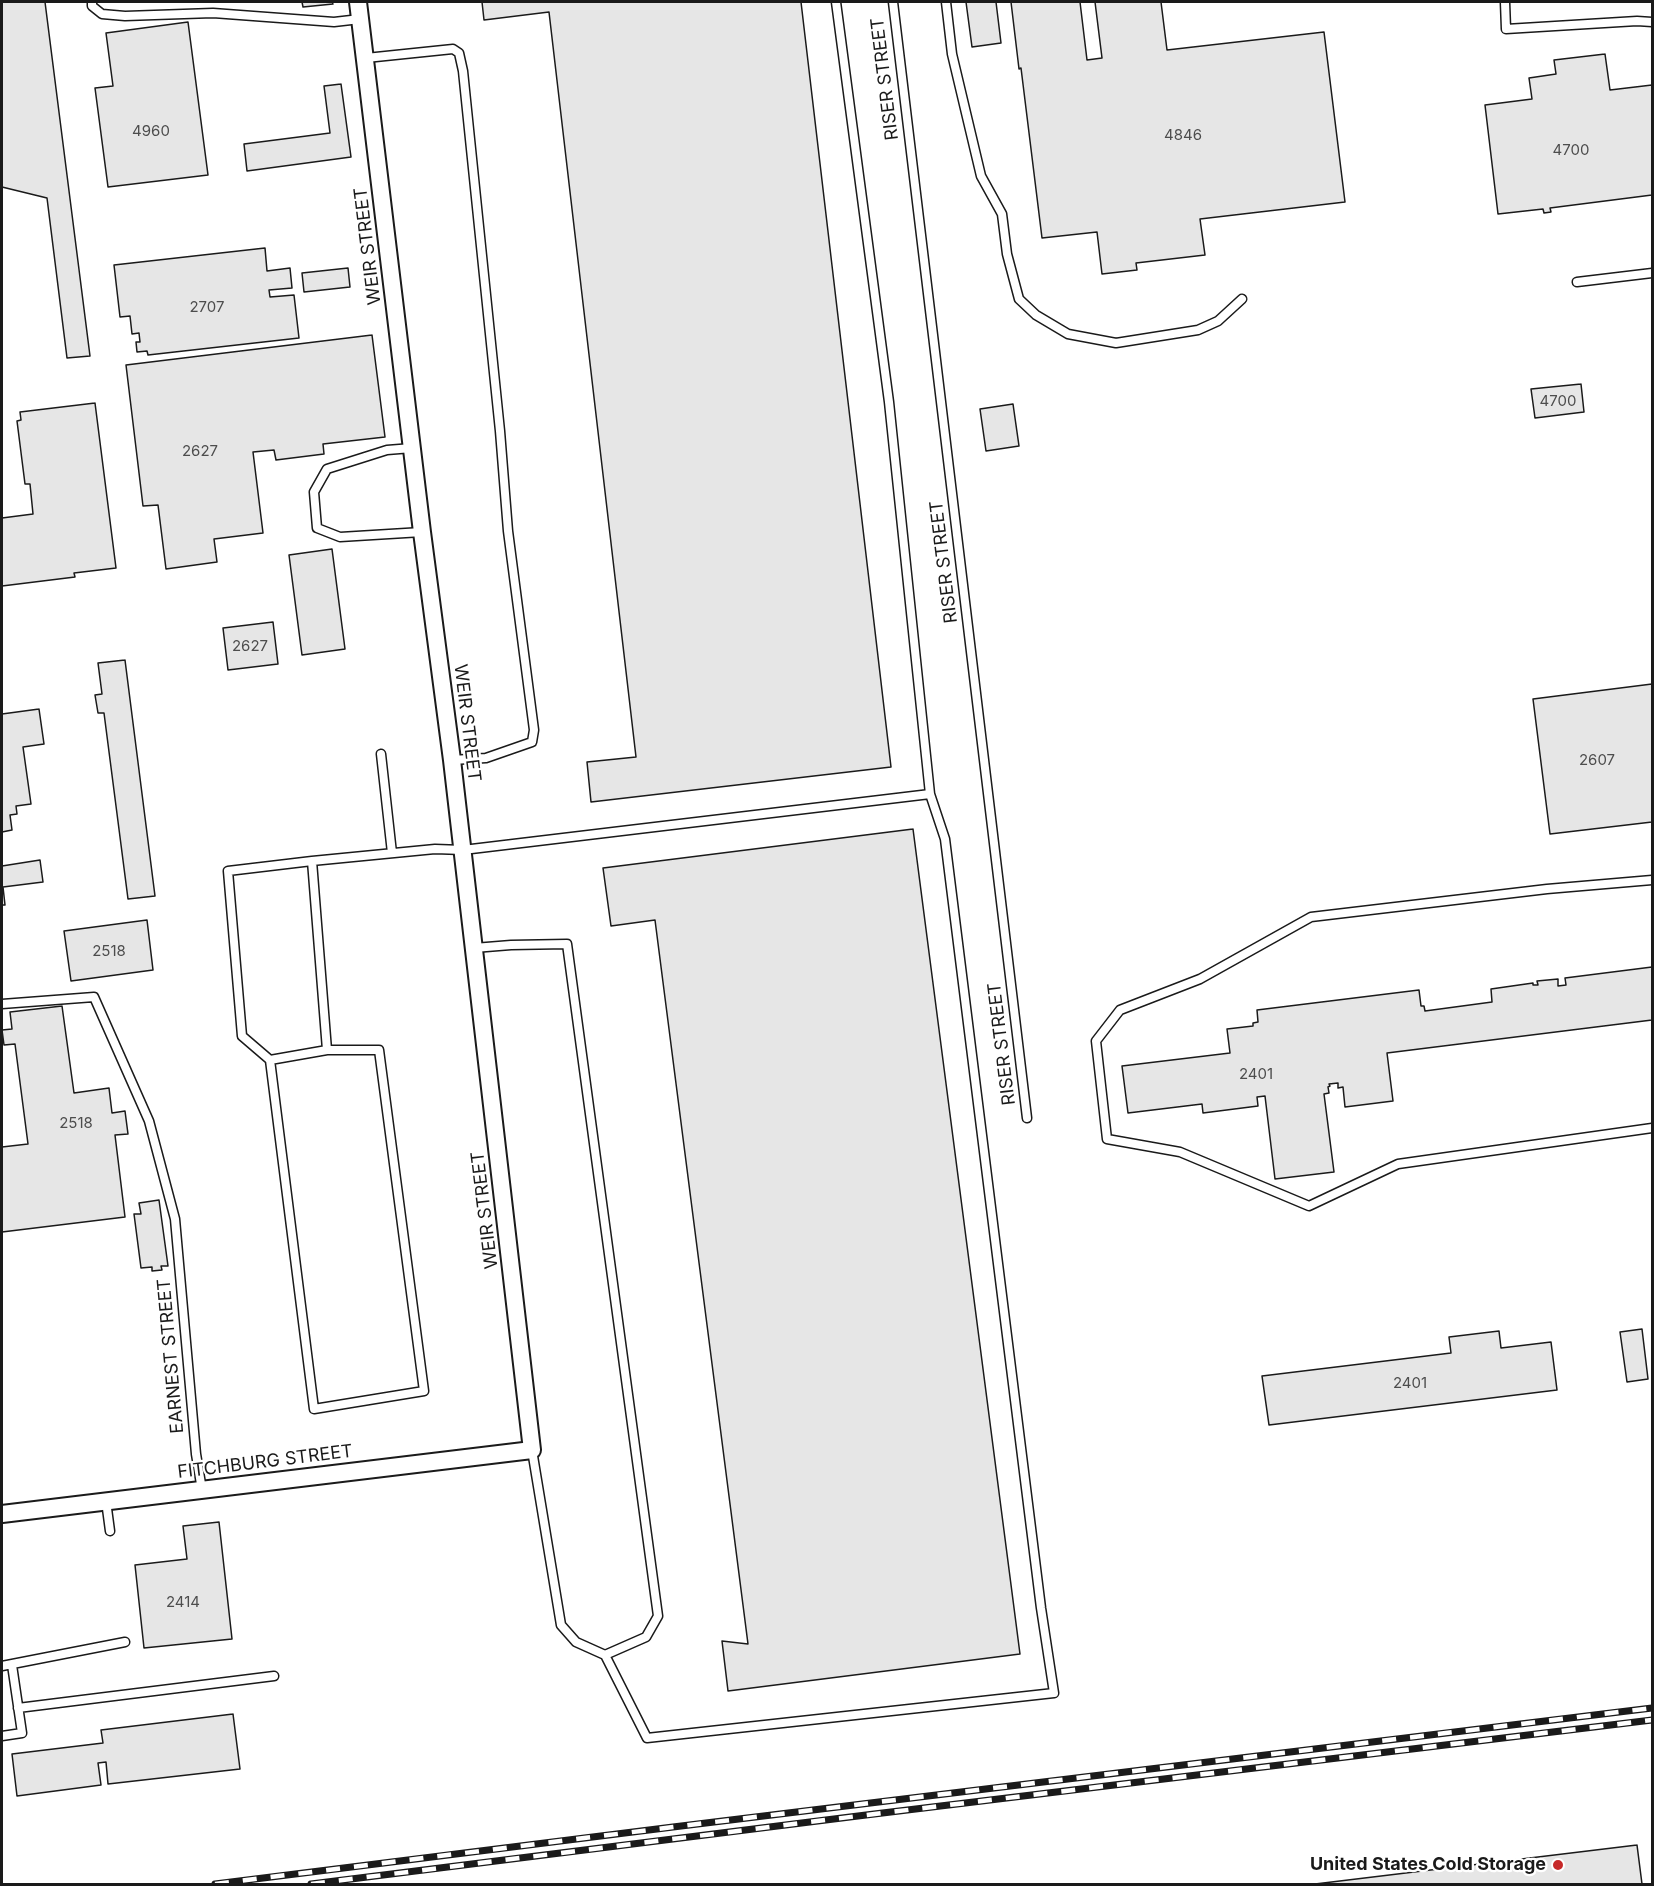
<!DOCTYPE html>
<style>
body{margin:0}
#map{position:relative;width:1654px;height:1886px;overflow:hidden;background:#fff;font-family:Inter,sans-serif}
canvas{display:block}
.frame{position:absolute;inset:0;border:3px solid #1a1a1a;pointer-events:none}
</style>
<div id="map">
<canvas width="1654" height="1886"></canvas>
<div class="frame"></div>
</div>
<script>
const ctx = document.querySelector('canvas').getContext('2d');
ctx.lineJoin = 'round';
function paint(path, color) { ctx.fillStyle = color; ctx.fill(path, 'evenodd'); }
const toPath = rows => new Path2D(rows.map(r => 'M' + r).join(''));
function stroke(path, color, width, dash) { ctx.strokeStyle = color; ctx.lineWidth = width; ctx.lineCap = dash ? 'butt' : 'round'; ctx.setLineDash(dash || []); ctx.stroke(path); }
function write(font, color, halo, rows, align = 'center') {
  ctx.font = font + ' Inter,sans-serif'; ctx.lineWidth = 4.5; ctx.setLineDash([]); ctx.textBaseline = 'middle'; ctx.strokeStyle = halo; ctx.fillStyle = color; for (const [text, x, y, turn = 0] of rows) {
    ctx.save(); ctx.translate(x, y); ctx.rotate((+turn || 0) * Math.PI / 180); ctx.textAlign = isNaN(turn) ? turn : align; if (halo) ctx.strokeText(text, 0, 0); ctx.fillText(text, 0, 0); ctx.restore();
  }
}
const building = toPath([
 [2,2,45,2,90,356,67,358,47,198,2,187,2,2],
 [302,2,332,2,333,4,303,7,302,2],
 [482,2,801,2,891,767,591,802,587,762,636,757,549,12,484,20,482,2],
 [966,2,996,2,1001,43,972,47,966,2],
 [1011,2,1080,2,1087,60,1102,58,1095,2,1161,2,1167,50,1324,32,1345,202,1200,219,1205,255,1136,263,1137,270,1102,274,1097,232,1042,238,1021,68,1019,69,1011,2],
 [188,22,208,175,108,187,95,88,113,86,106,33,188,22],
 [1605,54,1610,90,1652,85,1652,195,1550,208,1551,212,1544,213,1543,209,1498,214,1485,105,1532,99,1529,78,1556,74,1554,60,1605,54],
 [341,84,351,157,247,171,244,144,330,133,324,86,341,84],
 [265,248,267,271,290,268,292,288,269,290,270,297,294,295,299,338,148,355,147,351,137,352,136,342,140,342,139,333,132,334,130,316,120,317,114,265,265,248],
 [348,268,350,287,304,292,302,273,348,268],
 [372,335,385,437,323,444,324,454,276,460,274,450,253,452,263,533,214,539,217,562,166,569,158,505,143,506,126,365,372,335],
 [1581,384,1584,412,1535,418,1531,389,1581,384],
 [95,403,116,568,74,573,75,577,2,586,2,518,33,514,30,484,25,484,17,421,21,420,20,412,95,403],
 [1013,404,1019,446,986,451,980,409,1013,404],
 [332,549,345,649,302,655,289,555,332,549],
 [273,622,278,664,228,670,223,628,273,622],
 [125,660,155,896,128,899,104,713,98,713,95,695,102,694,98,663,125,660],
 [1652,684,1652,822,1550,834,1533,699,1652,684],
 [39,709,44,744,23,747,31,804,16,806,17,814,10,815,12,830,2,832,2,714,39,709],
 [913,829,1020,1654,728,1691,722,1641,748,1644,655,920,611,926,603,868,913,829],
 [40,860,43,882,3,887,5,905,2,905,2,866,40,860],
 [147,920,153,970,71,981,64,931,147,920],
 [1652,967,1652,1020,1387,1053,1393,1101,1345,1107,1343,1087,1338,1088,1338,1083,1329,1084,1330,1086,1328,1087,1329,1093,1324,1094,1334,1172,1275,1179,1265,1096,1257,1097,1258,1106,1203,1113,1202,1104,1128,1113,1122,1066,1230,1053,1227,1029,1253,1026,1253,1023,1258,1022,1257,1010,1419,990,1421,1006,1424,1006,1425,1011,1492,1002,1491,989,1533,983,1533,985,1538,985,1537,981,1558,979,1558,986,1566,985,1565,978,1652,967],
 [62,1006,74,1093,109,1088,112,1113,125,1111,128,1134,115,1135,125,1217,2,1232,2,1147,28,1144,15,1044,4,1045,2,1030,12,1029,10,1012,62,1006],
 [159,1200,168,1266,161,1266,162,1270,152,1271,152,1267,141,1268,134,1214,141,1214,139,1203,159,1200],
 [1642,1329,1648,1379,1627,1382,1620,1332,1642,1329],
 [1499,1331,1501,1348,1551,1342,1557,1390,1269,1425,1262,1376,1451,1353,1449,1337,1499,1331],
 [219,1522,232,1639,144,1648,135,1565,187,1559,183,1526,219,1522],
 [233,1714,240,1769,108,1784,106,1762,98,1763,101,1785,17,1796,12,1754,103,1743,101,1730,233,1714],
 [1637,1845,1642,1884,1315,1884,1637,1845]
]);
paint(building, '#e6e6e6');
stroke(building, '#1a1a1a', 1.5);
const lane = toPath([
 [92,2,92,6,102,14,125,16,213,13,334,22,360,19],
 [836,2,889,402,930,794],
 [893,2,1027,1118],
 [946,2,952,54,981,176,1002,214,1007,254,1019,299,1036,315,1068,334,1116,343,1198,330,1218,321,1242,299],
 [1505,2,1506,29,1637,21,1652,22],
 [366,58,453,49,459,53,463,71,500,431,508,531,534,730,532,742,486,758,452,760],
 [1577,282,1652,273],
 [412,448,387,450,327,469,314,492,317,528,340,537,422,532],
 [381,754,392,853],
 [1652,880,1547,889,1311,917,1200,979,1120,1010,1096,1041,1107,1139,1180,1152,1309,1206,1398,1164,1652,1128],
 [474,948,511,945,567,944,658,1616,646,1637,605,1655],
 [2,1004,94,997,149,1121,175,1219,196,1454,202,1490],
 [327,1050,270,1060,314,1409,424,1391,379,1050,327,1050,312,861,435,849,463,850,930,794,945,839,1041,1608,1054,1693,647,1738,605,1655,576,1642,561,1625,532,1450],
 [270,1060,242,1036,228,871,312,861],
 [106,1501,110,1531],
 [2,1666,125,1642],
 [18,1708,274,1676],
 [2,1736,22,1733,12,1665]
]);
const street = toPath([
 [2,1514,532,1450,452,760,422,532,358,2]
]);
stroke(lane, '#1a1a1a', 11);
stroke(street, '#1a1a1a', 20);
stroke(lane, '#fff', 8);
stroke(street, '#fff', 16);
const rail = toPath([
 [215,1884,673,1827,1652,1708],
 [311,1884,866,1815,1652,1720]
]);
stroke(rail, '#1a1a1a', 7);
stroke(rail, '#fff', 4.5, [14]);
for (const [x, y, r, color] of [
 [1558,1865,6,"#c62828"]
]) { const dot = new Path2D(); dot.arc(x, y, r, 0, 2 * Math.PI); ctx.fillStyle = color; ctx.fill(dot); stroke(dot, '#fff', 2); }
write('15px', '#4d4d4d', null, [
 ["4960",151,131],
 ["4846",1183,135],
 ["4700",1571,150],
 ["2707",207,307],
 ["4700",1558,401],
 ["2627",200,451],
 ["2627",250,646],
 ["2607",1597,760],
 ["2518",109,951],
 ["2401",1256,1074],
 ["2518",76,1123],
 ["2401",1410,1383],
 ["2414",183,1602]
]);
write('18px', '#1a1a1a', '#fff', [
 ["RISER STREET",885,79,-97],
 ["WEIR STREET",368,246,-97],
 ["RISER STREET",944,562,-97],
 ["WEIR STREET",467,723,83],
 ["RISER STREET",1002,1044,-97],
 ["WEIR STREET",485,1210,-97],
 ["EARNEST STREET",171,1356,-95],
 ["FITCHBURG STREET",265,1462,-7]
]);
write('bold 18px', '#1a1a1a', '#fff', [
 ["United States Cold Storage",1546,1865]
], 'right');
</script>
